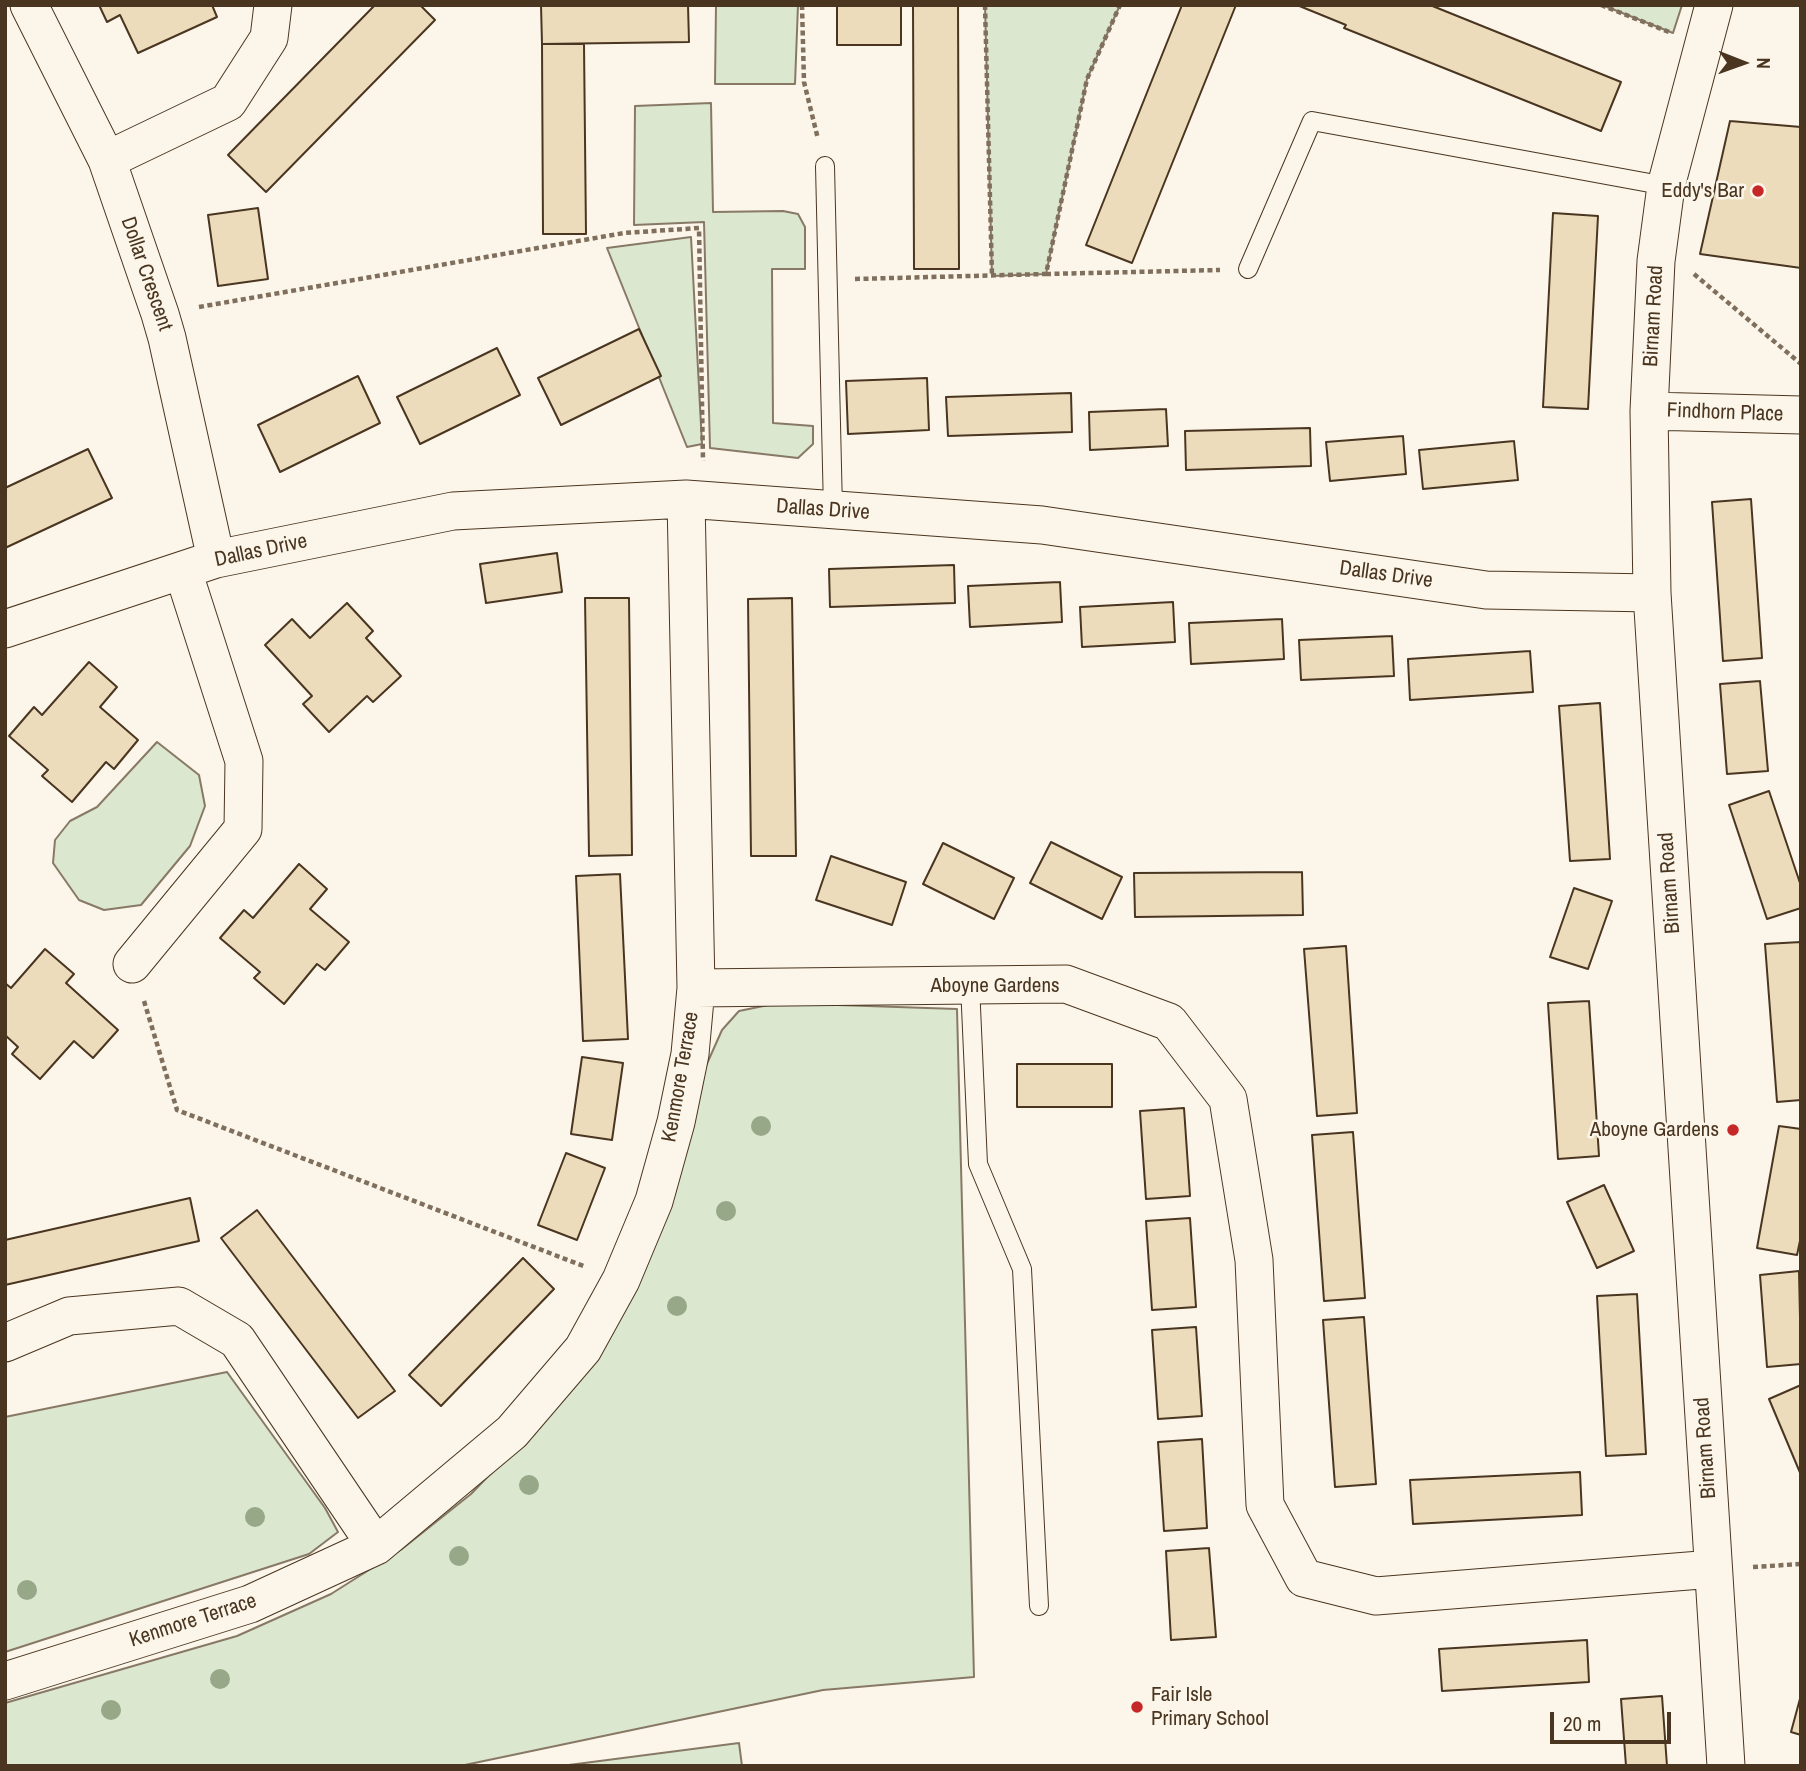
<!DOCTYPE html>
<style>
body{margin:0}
#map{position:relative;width:1806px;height:1771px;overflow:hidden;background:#fbf6e9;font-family:"Archivo Narrow",sans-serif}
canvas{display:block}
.frame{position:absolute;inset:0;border:7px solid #4a3520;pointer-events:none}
.north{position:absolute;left:1708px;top:28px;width:70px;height:70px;-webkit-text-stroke:5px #fbf6e9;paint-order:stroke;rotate:91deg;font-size:19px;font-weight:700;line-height:28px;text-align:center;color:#4a3520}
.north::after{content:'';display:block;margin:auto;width:24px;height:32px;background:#4a3520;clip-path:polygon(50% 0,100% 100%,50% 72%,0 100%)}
.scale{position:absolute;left:1550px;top:1712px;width:121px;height:32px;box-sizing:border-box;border:4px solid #4a3520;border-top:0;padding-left:9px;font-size:21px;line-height:24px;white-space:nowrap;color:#4a3520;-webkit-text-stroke:5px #fbf6e9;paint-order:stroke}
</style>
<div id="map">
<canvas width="1806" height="1771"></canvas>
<div class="frame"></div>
<div class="north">N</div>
<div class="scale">20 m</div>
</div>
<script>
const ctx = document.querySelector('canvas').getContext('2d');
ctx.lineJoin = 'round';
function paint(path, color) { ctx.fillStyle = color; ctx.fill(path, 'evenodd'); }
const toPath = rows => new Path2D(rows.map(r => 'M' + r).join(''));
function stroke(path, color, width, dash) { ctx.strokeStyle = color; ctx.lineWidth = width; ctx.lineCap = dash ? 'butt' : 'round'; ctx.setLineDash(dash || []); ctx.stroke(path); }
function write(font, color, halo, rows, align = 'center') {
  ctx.font = font + ' "Archivo Narrow",sans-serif'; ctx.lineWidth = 5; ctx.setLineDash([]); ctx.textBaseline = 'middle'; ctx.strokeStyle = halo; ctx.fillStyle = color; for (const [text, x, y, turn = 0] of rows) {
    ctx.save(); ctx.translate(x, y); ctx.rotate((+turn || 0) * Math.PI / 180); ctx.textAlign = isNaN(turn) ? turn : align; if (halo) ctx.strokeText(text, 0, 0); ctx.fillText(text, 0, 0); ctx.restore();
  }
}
const green = toPath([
 [716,5,798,5,795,84,715,84,716,5],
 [985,5,1120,5,1087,79,1046,274,992,276,985,5],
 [1602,5,1682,5,1673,33,1602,5],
 [711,103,713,212,783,211,798,214,805,227,805,269,772,269,773,423,813,426,813,444,798,458,710,448,704,222,634,225,635,106,711,103],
 [691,237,702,444,687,447,607,248,691,237],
 [157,742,199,775,205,806,190,846,141,905,104,910,79,900,53,863,55,840,70,821,97,807,157,742],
 [778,1003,957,1009,974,1677,823,1690,460,1766,5,1766,5,1703,237,1636,331,1594,402,1549,471,1494,553,1409,722,1030,739,1011,778,1003],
 [227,1372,325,1508,338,1532,309,1554,5,1652,5,1417,227,1372],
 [739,1743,742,1766,561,1766,739,1743]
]);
paint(green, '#dce7d0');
stroke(green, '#887966', 2);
const building = toPath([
 [99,5,212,5,217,17,138,53,120,15,107,22,99,5],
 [375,5,420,5,435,20,266,192,228,155,375,5],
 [541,5,688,5,689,42,542,44,541,5],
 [837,5,901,5,901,45,837,45,837,5],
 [913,5,958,5,959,269,914,269,913,5],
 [1182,5,1236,5,1132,263,1086,245,1182,5],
 [1297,5,1430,5,1621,82,1601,131,1344,28,1346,25,1297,5],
 [542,44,584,44,586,234,543,234,542,44],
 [1730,121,1801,127,1801,268,1700,254,1730,121],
 [258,208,268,279,218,286,208,215,258,208],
 [1553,213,1598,216,1588,409,1543,407,1553,213],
 [639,329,661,376,561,425,538,378,639,329],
 [497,348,520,395,420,444,397,397,497,348],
 [358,376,380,423,280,472,258,425,358,376],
 [927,378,929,430,848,434,846,381,927,378],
 [1071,393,1072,432,948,436,946,397,1071,393],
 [1166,409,1168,446,1090,450,1089,412,1166,409],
 [1310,428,1311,466,1186,470,1185,431,1310,428],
 [1403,436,1406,474,1330,481,1326,442,1403,436],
 [1514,441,1518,480,1423,489,1419,450,1514,441],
 [88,449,112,498,5,548,5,488,88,449],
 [1751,499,1762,658,1723,661,1712,502,1751,499],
 [557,553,562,592,486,603,480,564,557,553],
 [954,565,955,603,830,607,829,569,954,565],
 [1060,582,1062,622,970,627,968,586,1060,582],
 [585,598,629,598,632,855,589,856,585,598],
 [792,598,796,856,751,856,748,599,792,598],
 [1173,602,1175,642,1082,647,1080,607,1173,602],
 [347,603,373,631,366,638,401,676,373,702,367,696,329,732,303,704,312,696,265,645,292,619,310,638,347,603],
 [1282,619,1284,659,1191,664,1189,623,1282,619],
 [1392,636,1394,676,1301,680,1299,640,1392,636],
 [1530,651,1533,692,1410,700,1408,659,1530,651],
 [89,662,117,687,100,707,138,740,114,769,106,762,72,802,42,776,48,770,9,736,34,707,42,715,89,662],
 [1760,681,1768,771,1727,774,1720,684,1760,681],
 [1600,703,1610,859,1570,861,1559,706,1600,703],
 [1769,791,1801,886,1801,908,1767,919,1729,805,1769,791],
 [1051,842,1122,877,1102,919,1030,883,1051,842],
 [943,843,1014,878,994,919,923,884,943,843],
 [831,856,906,882,892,925,816,900,831,856],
 [299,864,327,889,310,909,349,942,325,970,317,964,284,1004,254,978,260,972,220,938,244,910,253,918,299,864],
 [1302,872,1303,915,1135,917,1134,873,1302,872],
 [620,874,628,1039,583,1041,576,876,620,874],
 [1574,888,1612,901,1588,969,1550,957,1574,888],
 [1801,942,1801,1100,1777,1102,1765,944,1801,942],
 [1346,946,1357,1113,1317,1116,1304,949,1346,946],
 [45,949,74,974,66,983,118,1030,93,1058,74,1041,40,1079,12,1054,18,1047,5,1035,5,983,11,988,45,949],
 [1589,1001,1599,1156,1558,1159,1548,1003,1589,1001],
 [582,1057,623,1063,612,1140,571,1134,582,1057],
 [1017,1064,1112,1064,1112,1107,1017,1107,1017,1064],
 [1184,1108,1190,1196,1146,1199,1140,1111,1184,1108],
 [1779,1126,1801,1129,1801,1236,1797,1255,1757,1248,1779,1126],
 [1353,1132,1365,1298,1324,1301,1312,1135,1353,1132],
 [566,1153,605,1168,577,1240,538,1225,566,1153],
 [1604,1185,1634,1251,1597,1268,1567,1202,1604,1185],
 [190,1198,199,1241,5,1285,5,1240,190,1198],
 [257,1210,395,1391,358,1418,221,1238,257,1210],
 [1190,1218,1196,1307,1152,1310,1146,1221,1190,1218],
 [523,1258,554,1289,441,1406,409,1375,523,1258],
 [1799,1271,1801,1364,1767,1367,1760,1275,1799,1271],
 [1637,1294,1646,1454,1606,1456,1597,1296,1637,1294],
 [1364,1317,1376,1484,1335,1487,1323,1320,1364,1317],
 [1196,1327,1202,1416,1158,1419,1152,1330,1196,1327],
 [1801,1385,1801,1475,1769,1399,1801,1385],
 [1202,1439,1207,1528,1164,1531,1158,1442,1202,1439],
 [1580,1472,1582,1515,1413,1524,1410,1480,1580,1472],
 [1209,1548,1216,1637,1171,1640,1166,1551,1209,1548],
 [1587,1640,1589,1682,1442,1691,1439,1649,1587,1640],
 [1801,1695,1801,1735,1791,1732,1801,1695],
 [1662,1696,1667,1766,1626,1766,1621,1699,1662,1696]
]);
paint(building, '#ecdcbc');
stroke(building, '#4a3520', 2);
const service = toPath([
 [825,166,833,510],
 [1248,269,1312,121,1666,186],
 [970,985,978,1164,1022,1269,1039,1606]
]);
const minor = toPath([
 [29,5,107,160,160,314,167,338,216,559],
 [1714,5,1666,186,1656,261,1649,411,1652,593,1726,1766],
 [107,160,228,102,269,38,273,5],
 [1649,411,1801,415],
 [5,629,216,559,453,511,686,499,1042,525,1486,590,1652,593],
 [132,964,243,829,244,761,183,571],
 [696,988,1066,984,1169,1022,1228,1099,1254,1260,1265,1505,1304,1578,1376,1596,1713,1569],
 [5,1343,69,1316,179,1306,237,1340,376,1546],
 [5,1681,250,1604,376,1546,512,1432,583,1349,621,1280,654,1201,676,1122,690,1054,696,988,686,499]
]);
stroke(service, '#4a3520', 20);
stroke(minor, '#4a3520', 39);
stroke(toPath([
 [802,5,804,82,818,139],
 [985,5,992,276],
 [1601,5,1669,32],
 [1046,274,1220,270],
 [1694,274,1801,364],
 [855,279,1046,274,1087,79,1120,5],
 [199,307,624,233,699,228,703,461],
 [144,1001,177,1110,586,1267],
 [1753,1567,1801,1564]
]), '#7f6f5c', 4.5, [5, 3.5]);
stroke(service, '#fbf6e9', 18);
stroke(minor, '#fbf6e9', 37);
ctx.fillStyle = '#96a887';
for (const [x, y] of [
 [761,1126],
 [726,1211],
 [677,1306],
 [529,1485],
 [255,1517],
 [459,1556],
 [27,1590],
 [220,1679],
 [111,1710]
]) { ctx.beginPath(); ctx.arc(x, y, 10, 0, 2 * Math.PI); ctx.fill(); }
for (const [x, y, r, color] of [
 [1758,191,7,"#c62828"],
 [1733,1130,7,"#c62828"],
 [1137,1707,7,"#c62828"]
]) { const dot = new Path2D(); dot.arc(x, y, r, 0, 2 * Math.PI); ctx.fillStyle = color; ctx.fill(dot); stroke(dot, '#fbf6e9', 2.5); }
write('21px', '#4a3520', '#fbf6e9', [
 ["Eddy's Bar",1744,191],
 ["Aboyne Gardens",1719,1130],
 ["Fair Isle",1151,1695,"left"],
 ["Primary School",1151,1719,"left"]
], 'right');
write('21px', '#4a3520', '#fbf6e9', [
 ["Dollar Crescent",146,274,71],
 ["Birnam Road",1654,316,-87],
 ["Findhorn Place",1725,413,2],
 ["Dallas Drive",823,510,4],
 ["Dallas Drive",261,551,-12],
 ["Dallas Drive",1386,575,8],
 ["Birnam Road",1670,883,-94],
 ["Aboyne Gardens",995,986],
 ["Kenmore Terrace",681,1077,-80],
 ["Birnam Road",1706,1448,-94],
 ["Kenmore Terrace",193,1621,-18]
]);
</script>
